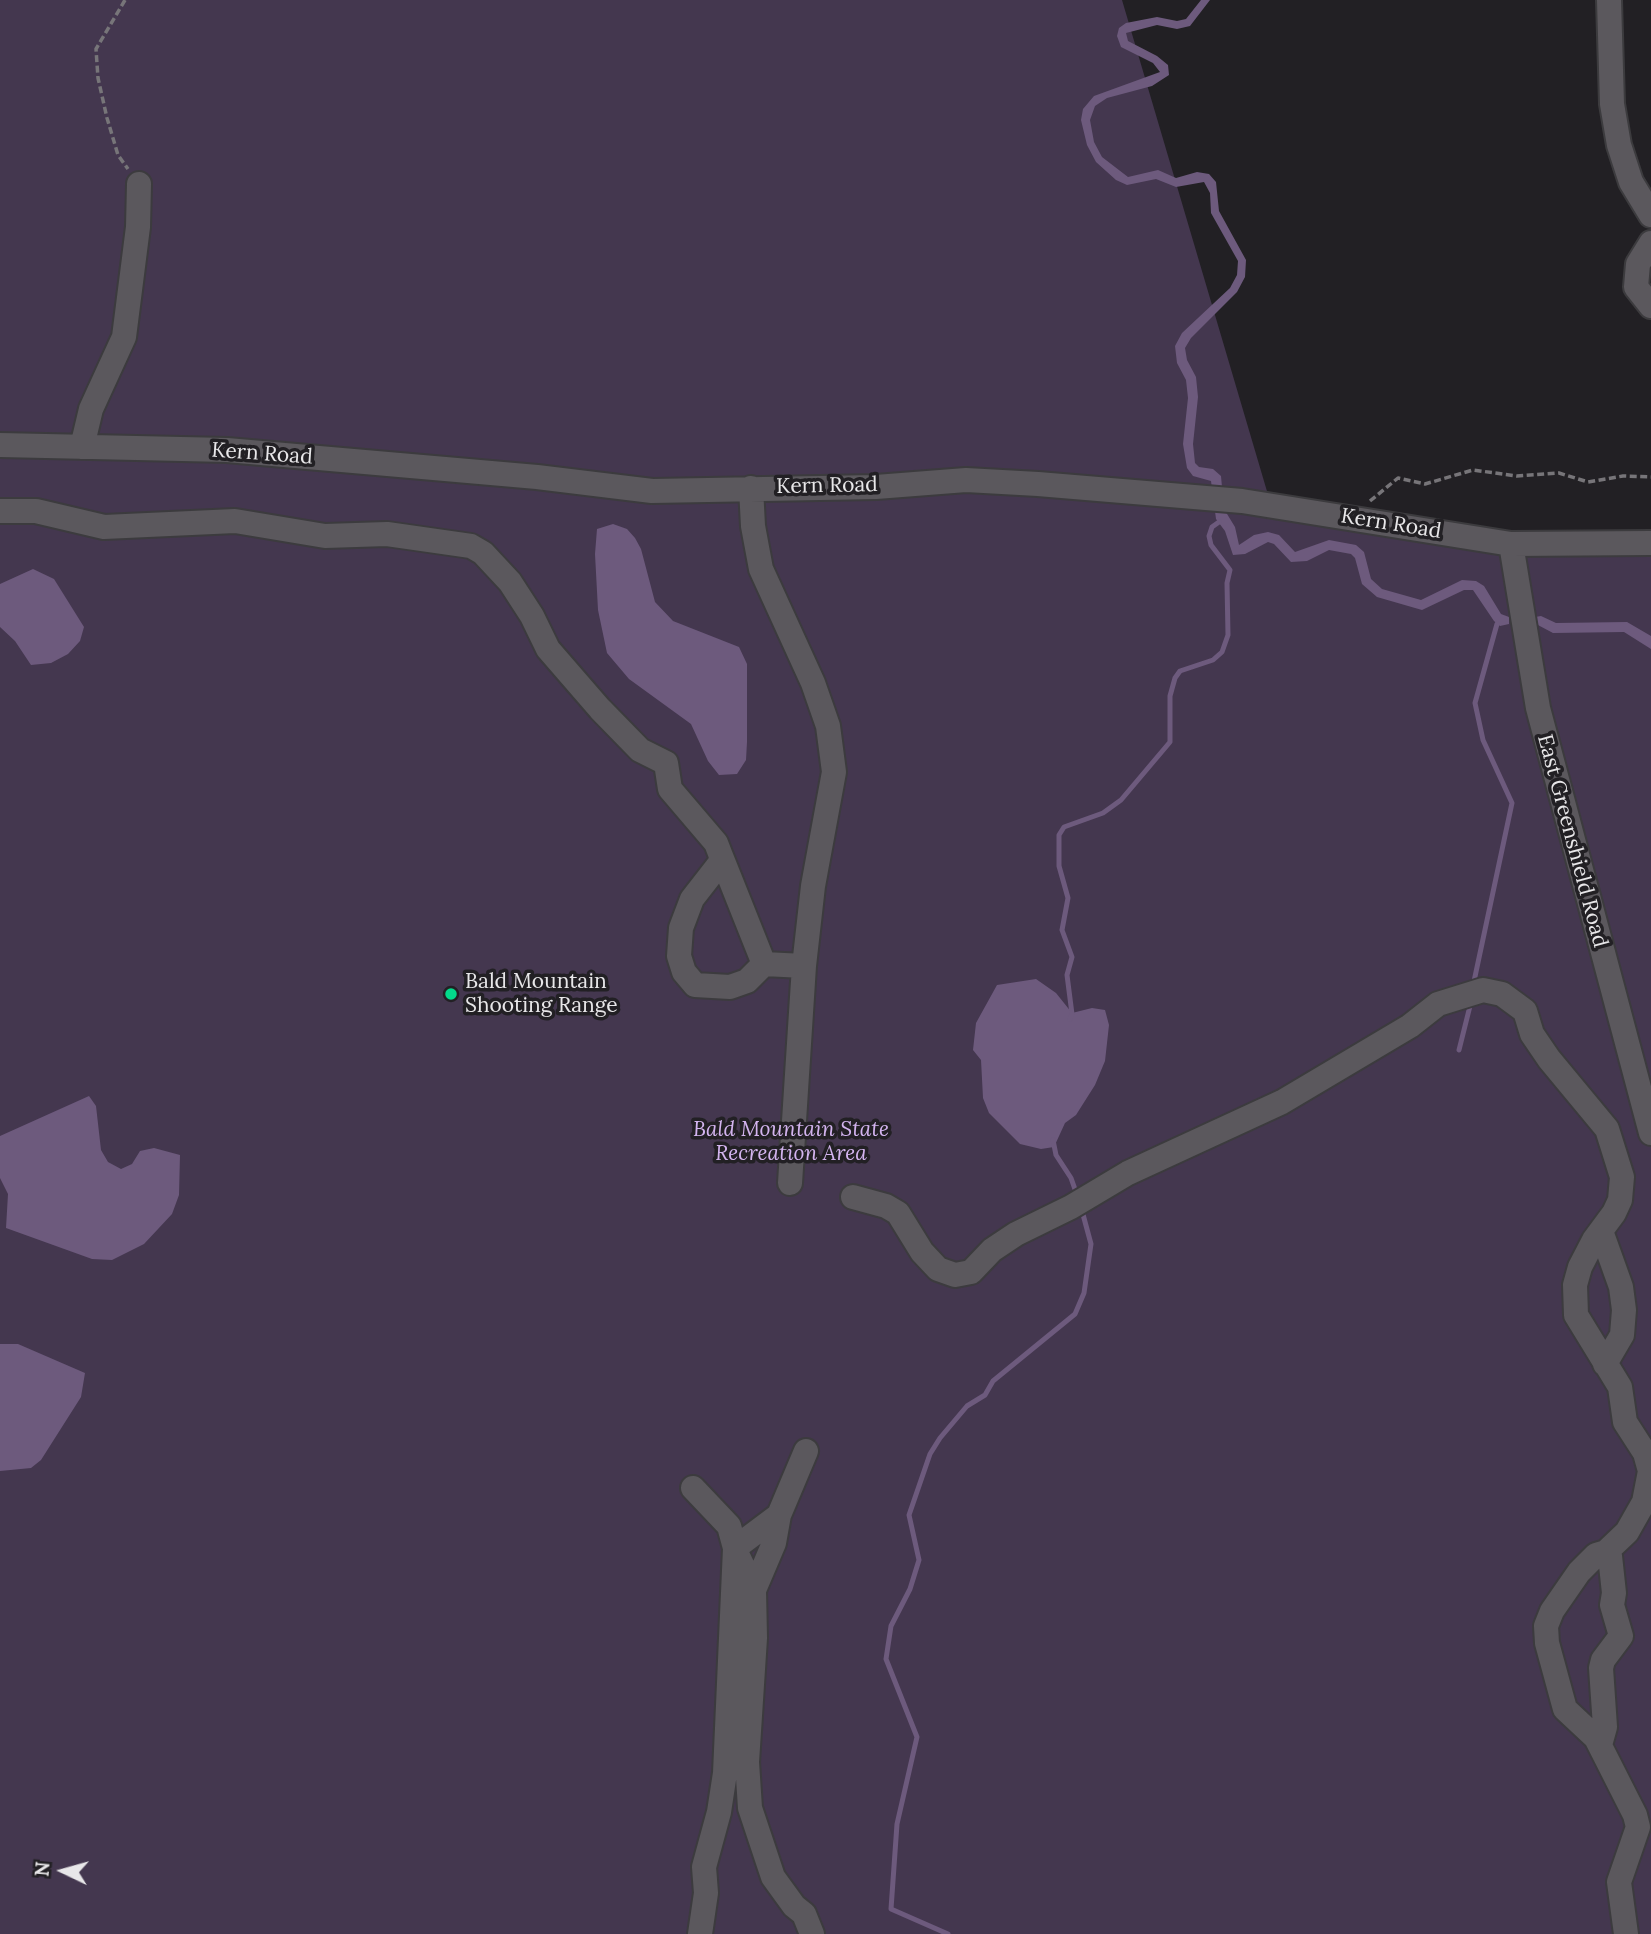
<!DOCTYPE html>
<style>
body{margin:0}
#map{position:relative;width:1651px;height:1934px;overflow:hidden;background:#222024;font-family:Lora,serif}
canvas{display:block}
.north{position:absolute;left:28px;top:1836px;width:70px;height:70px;-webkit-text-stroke:5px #222024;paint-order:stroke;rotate:275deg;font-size:19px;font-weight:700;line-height:28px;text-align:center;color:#e8e7e9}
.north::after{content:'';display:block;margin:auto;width:24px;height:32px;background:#e8e7e9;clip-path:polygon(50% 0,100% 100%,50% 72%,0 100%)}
</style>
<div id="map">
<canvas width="1651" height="1934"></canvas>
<div class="north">N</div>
</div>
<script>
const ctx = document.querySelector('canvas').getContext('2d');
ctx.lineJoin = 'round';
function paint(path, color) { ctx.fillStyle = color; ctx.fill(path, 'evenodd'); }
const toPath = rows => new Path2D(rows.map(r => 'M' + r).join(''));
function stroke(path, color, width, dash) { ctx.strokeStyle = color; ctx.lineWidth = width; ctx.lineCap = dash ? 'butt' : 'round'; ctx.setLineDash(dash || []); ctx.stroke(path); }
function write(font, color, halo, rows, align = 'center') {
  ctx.font = font + ' Lora,serif'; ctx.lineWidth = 7; ctx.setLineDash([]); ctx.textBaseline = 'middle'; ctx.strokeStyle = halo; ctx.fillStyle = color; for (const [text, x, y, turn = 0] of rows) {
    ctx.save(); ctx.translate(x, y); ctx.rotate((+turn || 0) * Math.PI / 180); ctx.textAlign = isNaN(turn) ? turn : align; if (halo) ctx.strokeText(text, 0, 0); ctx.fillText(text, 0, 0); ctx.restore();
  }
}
paint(toPath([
 [0,0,1122,0,1274,515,1651,544,1651,1934,0,1934]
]), '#44374f');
paint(toPath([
 [1201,0,1210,0,1190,26,1177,29,1157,25,1126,33,1128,41,1157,56,1168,65,1169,75,1152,86,1107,98,1095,106,1090,120,1094,142,1102,157,1128,177,1158,170,1176,178,1197,172,1209,174,1216,182,1219,211,1246,260,1245,277,1237,292,1191,338,1185,348,1187,360,1196,377,1198,397,1193,444,1195,463,1199,467,1213,469,1221,476,1224,509,1235,527,1239,545,1254,535,1268,532,1279,535,1295,552,1329,540,1356,545,1364,552,1371,579,1382,589,1421,600,1462,580,1476,581,1484,586,1501,614,1509,617,1509,624,1500,626,1494,621,1473,590,1464,590,1422,610,1377,597,1362,584,1355,558,1351,554,1329,550,1307,561,1291,562,1274,544,1268,542,1245,554,1233,555,1225,531,1216,519,1211,481,1193,476,1187,468,1183,444,1188,398,1186,380,1177,363,1175,346,1182,333,1230,288,1237,275,1238,261,1211,213,1210,193,1204,182,1176,187,1156,179,1127,185,1116,180,1096,162,1087,145,1081,120,1083,109,1094,96,1160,72,1153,63,1121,47,1117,36,1119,28,1126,23,1157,17,1177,21,1186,19],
 [613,524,627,529,635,538,641,549,655,602,673,621,739,647,747,664,747,742,746,760,737,774,719,775,708,761,691,724,629,679,607,653,598,610,595,554,597,529],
 [33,569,54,579,84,627,80,641,68,654,51,663,31,665,15,641,0,627,0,584],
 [1541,616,1556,623,1627,622,1651,636,1651,649,1624,632,1553,633,1536,624,1535,617],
 [1036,979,1056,993,1072,1013,1092,1008,1105,1010,1109,1025,1105,1061,1095,1085,1076,1115,1065,1123,1054,1147,1041,1149,1020,1144,989,1113,983,1098,981,1060,973,1050,976,1023,997,985],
 [89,1096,96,1106,101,1150,108,1162,121,1169,132,1164,140,1151,154,1148,180,1155,179,1195,172,1214,144,1244,112,1260,92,1259,6,1228,8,1194,0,1178,0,1136],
 [0,1344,18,1344,85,1373,81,1397,41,1460,31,1468,0,1471]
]), '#6d5a7d');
stroke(toPath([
 [1473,986,1512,803,1483,740,1475,703,1497,624],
 [1070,1019,1072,1014,1067,975,1072,957,1062,930,1068,898,1059,866,1059,835,1064,827,1103,813,1121,800,1170,742,1170,696,1175,678,1180,671,1213,660,1222,652,1228,635,1227,583,1230,570,1211,545,1209,536,1212,527,1219,522],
 [1459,1050,1471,1002],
 [1053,1140,1056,1155,1071,1178,1077,1195],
 [948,1934,891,1909,897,1824,917,1737,886,1659,891,1626,910,1589,919,1560,909,1515,930,1454,940,1438,967,1406,985,1395,993,1381,1075,1314,1084,1293,1091,1244,1081,1207]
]), '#6d5a7d', 5);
const minor = toPath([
 [1609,0,1612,104,1619,145,1631,182,1651,215],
 [1651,243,1638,264,1636,287,1651,306],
 [0,445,227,450,537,477,652,491,876,487,966,480,1038,484,1242,501,1511,544,1651,543],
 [82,447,91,409,124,337,138,227,139,184],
 [751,488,753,526,761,569,813,683,828,726,834,772,813,886,804,966,790,1183],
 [0,511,36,511,104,527,235,521,325,536,387,534,471,546,483,553,510,582,532,616,548,649,600,709,640,750,666,763,670,789,716,843,721,856],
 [1511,544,1538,708,1651,1133],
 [764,964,747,981,730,987,695,985,684,972,679,956,681,928,692,899,720,863,721,856,764,964,804,966],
 [853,1197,886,1206,898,1213,922,1252,938,1269,955,1275,971,1272,992,1250,1016,1234,1071,1207,1128,1173,1282,1102,1410,1026,1438,1004,1483,990,1502,994,1525,1011,1532,1034,1549,1059,1607,1129,1622,1177,1620,1200,1614,1213,1594,1240,1580,1267,1575,1285,1576,1315,1620,1387,1625,1422,1645,1453,1650,1471,1644,1502,1627,1532,1606,1552],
 [1601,1231,1621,1287,1624,1310,1622,1335,1605,1364],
 [693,1488,729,1526,735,1548,725,1773,719,1812,704,1867,706,1893,700,1934],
 [735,1548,779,1515,806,1451],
 [736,1552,754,1590,755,1638,747,1762,750,1808,773,1877,794,1906,804,1914,812,1934],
 [754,1590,774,1543,779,1515],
 [1600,1745,1605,1727,1601,1668,1603,1660,1621,1636,1612,1605,1614,1593,1610,1556,1606,1552,1596,1555,1579,1572,1552,1611,1546,1626,1547,1643,1565,1709,1596,1738,1635,1815,1638,1827,1619,1882,1626,1934]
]);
stroke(minor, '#3c3b3e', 28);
stroke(toPath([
 [125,0,96,49,98,78,107,118,118,155,128,169],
 [1370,501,1398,478,1425,484,1473,470,1517,476,1559,473,1588,482,1623,476,1651,477]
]), '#777579', 3.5, [7, 3.5]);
stroke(minor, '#5b585d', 24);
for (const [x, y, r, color] of [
 [451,994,7,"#03d98b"]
]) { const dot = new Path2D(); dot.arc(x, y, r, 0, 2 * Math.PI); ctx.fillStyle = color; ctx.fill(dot); stroke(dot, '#222024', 2.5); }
write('21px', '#e8e7e9', '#222024', [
 ["Kern Road",262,454,4],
 ["Kern Road",827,486,-1],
 ["Kern Road",1391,524,9],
 ["East Greenshield Road",1572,841,75]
]);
write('21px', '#e8e7e9', '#222024', [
 ["Bald Mountain",465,982],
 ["Shooting Range",465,1006]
], 'left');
write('italic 21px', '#d3b4ef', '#222024', [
 ["Bald Mountain State",791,1130],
 ["Recreation Area",791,1154]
]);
</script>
